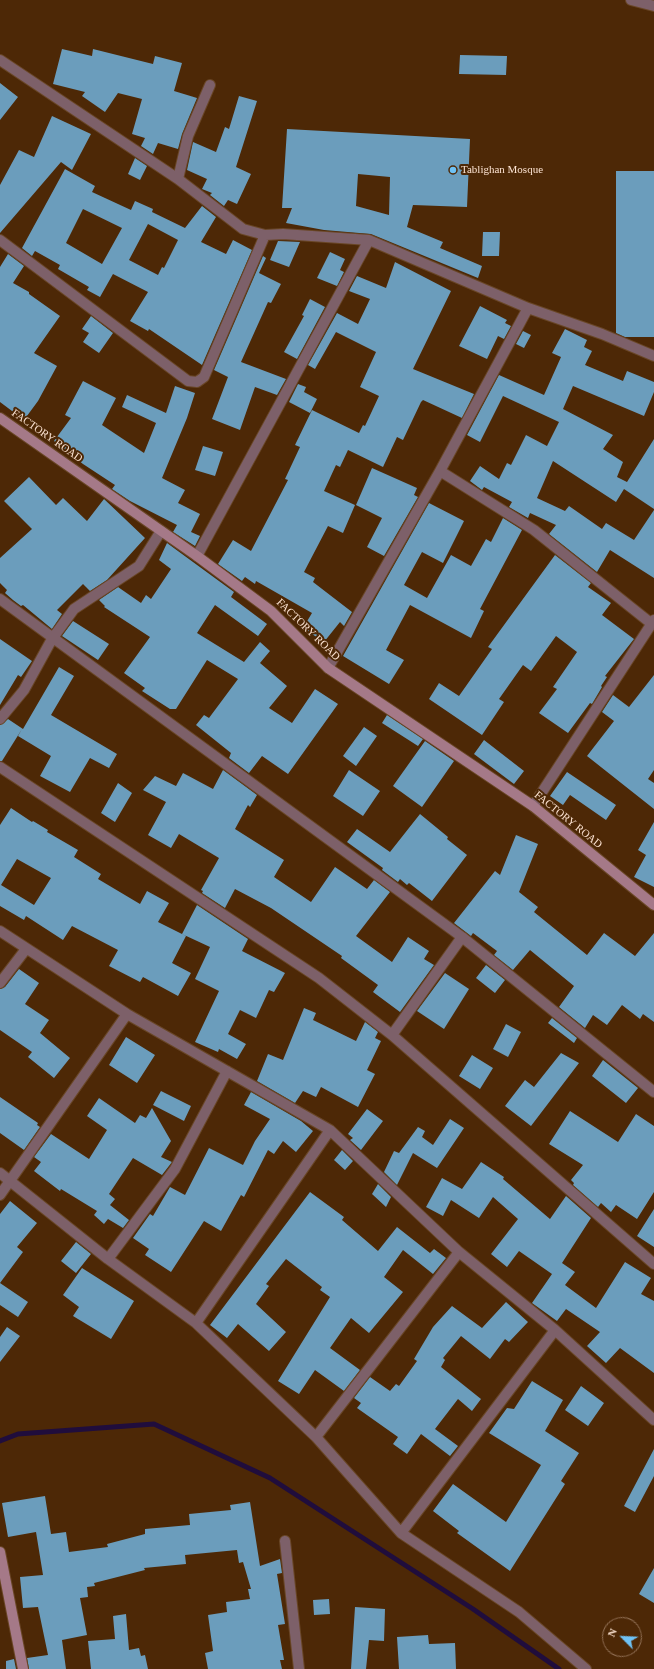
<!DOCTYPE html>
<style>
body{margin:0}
#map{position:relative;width:654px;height:1669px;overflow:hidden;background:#4d2806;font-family:"Times New Roman",serif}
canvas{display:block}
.north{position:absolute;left:602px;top:1617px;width:40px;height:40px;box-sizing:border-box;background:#4d2806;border:1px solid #937257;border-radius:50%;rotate:294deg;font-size:11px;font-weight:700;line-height:16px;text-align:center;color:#fbe2d1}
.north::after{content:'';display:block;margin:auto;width:14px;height:18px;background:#6fc2f4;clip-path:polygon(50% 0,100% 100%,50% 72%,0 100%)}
</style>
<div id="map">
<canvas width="654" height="1669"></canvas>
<div class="north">N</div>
</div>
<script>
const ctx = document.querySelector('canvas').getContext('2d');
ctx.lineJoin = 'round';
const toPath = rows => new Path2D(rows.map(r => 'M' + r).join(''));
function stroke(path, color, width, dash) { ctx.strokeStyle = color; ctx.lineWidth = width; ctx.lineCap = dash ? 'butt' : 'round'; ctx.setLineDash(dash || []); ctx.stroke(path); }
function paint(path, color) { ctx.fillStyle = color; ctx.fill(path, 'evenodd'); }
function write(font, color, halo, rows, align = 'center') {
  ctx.font = font + ' "Times New Roman",serif'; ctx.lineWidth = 4; ctx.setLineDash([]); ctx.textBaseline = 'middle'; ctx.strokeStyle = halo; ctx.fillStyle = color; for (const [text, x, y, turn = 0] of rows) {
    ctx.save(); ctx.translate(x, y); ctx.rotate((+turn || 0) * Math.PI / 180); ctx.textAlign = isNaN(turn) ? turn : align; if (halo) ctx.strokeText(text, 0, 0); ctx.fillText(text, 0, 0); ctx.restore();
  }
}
stroke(toPath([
 [0,1441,18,1434,154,1424,270,1478,473,1609,559,1669]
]), '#200d3c', 5);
paint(toPath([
 [62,49,92,56,93,49,153,64,155,56,182,63,174,91,197,98,182,134,178,149,158,143,153,154,141,146,145,138,132,134,142,99,118,93,105,112,82,96,85,92,53,84],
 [460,55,507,56,506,75,459,74],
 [0,83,18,97,0,120],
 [239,96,257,101,236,167,251,174,237,204,228,200,224,206,210,195,212,193,202,189,207,179,187,170,193,142,216,152,225,127,229,129],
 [52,116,91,134,72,170,61,162,0,233,0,185,19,150,34,157],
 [287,129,470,139,467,207,413,205,407,227,443,242,440,248,482,266,478,278,371,234,324,230,286,223,292,208,282,208],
 [358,174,390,177,389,215,356,206],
 [135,158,147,166,140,180,128,174],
 [65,169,95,186,92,192,131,210,135,201,153,209,152,212,185,228,202,206,216,217,201,242,226,254,233,240,252,250,202,365,149,329,148,331,130,321,148,292,113,274,100,297,87,290,89,287,58,269,60,265,35,251,32,256,22,248],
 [83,209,122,228,102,264,66,243],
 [148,224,178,240,164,268,162,267,158,275,129,260],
 [616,171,654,171,654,337,625,337,616,333],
 [483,232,500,232,499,256,482,256],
 [278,241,300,242,289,267,270,260],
 [330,252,345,259,340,270,344,272,337,286,317,278],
 [8,254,24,266,13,283,29,292,29,294,60,316,34,353,57,366,38,401,24,420,0,402,0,267],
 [263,256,266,258,259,273,281,284,271,303,268,302,241,362,286,379,277,395,255,387,240,430,212,419,228,377,214,370],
 [395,262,451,291,413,369,474,394,462,418,423,400,421,402,403,440,397,437,383,467,348,450,340,467,336,465,324,491,355,505,343,533,328,526,304,572,315,578,313,582,352,612,344,626,340,622,324,642,303,628,312,613,256,581,255,584,245,577,242,581,218,564,233,540,251,551,288,480,285,479,300,447,295,445,312,410,359,433,363,425,365,426,379,396,360,387,376,352,336,332,315,369,308,365,337,313,358,324,370,299,349,291,357,276,386,288],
 [310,299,325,307,297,359,284,352,304,316,302,315],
 [480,306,507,320,505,323,511,326,504,339,498,336,487,359,459,346],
 [91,316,113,333,99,353,83,342,89,333,82,329],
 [565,329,587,340,584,347,592,351,585,365,623,381,627,371,654,382,654,392,644,416,573,386,563,409,613,435,603,449,623,462,617,477,627,482,654,439,654,509,624,489,616,502,553,461,537,498,565,511,569,506,602,529,606,523,634,540,654,510,654,578,610,550,597,572,549,534,556,525,530,513,528,518,509,507,512,502,484,487,482,490,470,481,480,466,499,479,507,463,511,465,526,435,547,446,559,422,503,396,480,442,467,435,499,375,544,395,561,357,552,353],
 [523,331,531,335,524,348,516,344],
 [83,381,116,398,102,425,144,453,156,423,122,407,127,395,166,413,175,386,195,393,187,418,162,478,185,490,178,503,200,514,191,532,200,536,195,546,173,532,177,525,130,501,112,489,115,485,83,464,54,441,71,418,65,415],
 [298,384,306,387,304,392,317,399,310,413,289,402],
 [203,446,223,452,215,476,195,470],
 [372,468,417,488,414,495,418,497,384,556,367,547,382,518,356,505],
 [29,477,56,505,63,498,87,521,104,499,145,538,107,580,90,591,83,584,57,610,62,614,52,629,23,605,21,606,13,600,5,593,7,590,0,583,0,558,32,529,4,501],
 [429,503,464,521,443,563,422,552,404,585,427,598,451,555,471,566,486,539,491,542,503,518,522,530,480,609,484,611,471,638,410,605,386,650,404,660,389,684,343,656],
 [167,543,234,592,231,597,267,624,258,636,215,605,197,633,244,662,260,642,270,651,260,663,287,686,269,708,292,723,315,689,338,704,288,774,262,756,249,773,229,758,231,753,196,725,204,715,209,718,238,679,207,660,176,709,170,709,142,691,145,688,124,673,150,637,104,607,105,606,99,600,118,587,141,603,146,595,151,599,171,569,159,560],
 [555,555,591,583,588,587,611,603,602,615,634,639,605,676,607,677,601,686,602,687,592,704,590,703,568,733,539,713,557,689,553,687,577,652,556,636,531,671,523,665,499,699,504,702,482,735,429,699,439,683,459,696,492,649,488,647],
 [73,621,109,644,98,660,62,636],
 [0,639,32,661,21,677,18,675,0,705],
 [59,667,74,676,51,715,117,754,109,768,90,758,70,792,40,776,51,756,18,736,22,729,2,761,0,761,0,725,8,719,23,729],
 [654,675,654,770,648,779,654,783,654,809,587,756,614,721,602,712,613,695,629,707],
 [387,715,423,739,418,746,382,723],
 [364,727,377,736,356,766,343,756],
 [484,740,524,771,514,784,474,754],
 [425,741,454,761,422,807,393,786],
 [223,770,257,795,250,807,248,805,235,829,284,860,274,877,311,902,335,867,367,889,374,880,390,892,356,936,392,962,408,937,429,951,424,959,434,965,400,1012,373,992,378,985,341,958,342,956,271,908,235,889,225,908,202,893,203,891,201,890,219,858,179,834,171,848,148,835,166,802,143,790,155,776,176,786,183,773,213,789],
 [349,770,380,791,363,816,333,796],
 [567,772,616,805,606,820,570,795,563,805,550,796],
 [118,783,132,793,115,822,101,813],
 [11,808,32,822,33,821,48,830,47,832,78,850,74,857,101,874,98,879,140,904,147,891,169,903,158,922,186,936,172,963,191,973,178,996,143,977,140,982,109,966,118,950,72,926,63,940,26,916,24,920,0,906,0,825],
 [17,859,51,878,34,905,1,885],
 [420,814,448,837,447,839,467,855,432,901,409,883,407,885,400,879,398,882,382,870,383,868,347,842,357,829,390,852],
 [654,822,654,887,634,877,646,855,638,850],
 [516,835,538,844,519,892,538,907,534,912,587,955,604,933,635,956,654,933,654,1022,643,1014,640,1019,622,1005,607,1025,593,1015,585,1028,559,1007,574,986,530,950,513,970,494,955,497,951,473,933,471,936,454,923,495,871,500,875],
 [197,905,248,939,242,951,285,973,274,992,269,990,256,1018,240,1010,228,1034,246,1044,237,1059,219,1049,218,1052,195,1042,219,991,195,979,210,947,182,934],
 [486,965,505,980,495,993,476,978],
 [19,969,39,983,25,1004,49,1020,40,1033,70,1058,54,1078,28,1057,32,1052,0,1030,0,989,5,987],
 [445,973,469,989,444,1029,417,1011],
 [304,1008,316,1013,313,1020,356,1041,365,1022,378,1032,375,1038,381,1041,367,1070,375,1074,358,1107,321,1087,316,1097,303,1091,295,1103,257,1081,268,1054,283,1060],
 [552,1018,577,1038,574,1043,548,1023],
 [506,1024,521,1032,508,1057,493,1049],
 [126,1037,155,1055,137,1083,109,1065],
 [561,1053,579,1063,531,1126,505,1106,525,1080,534,1087],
 [472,1055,493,1068,480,1089,459,1076],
 [603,1060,638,1088,626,1103,592,1076],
 [161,1091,191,1106,184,1121,153,1105],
 [251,1092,301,1121,313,1131,296,1152,283,1141,274,1154,268,1150,244,1197,241,1195,221,1231,204,1221,171,1272,145,1255,149,1249,133,1238,150,1214,153,1216,170,1187,185,1195,209,1148,243,1165,255,1141,270,1119,244,1105],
 [0,1097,38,1123,37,1125,40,1127,24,1150,0,1133],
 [99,1098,135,1123,140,1115,146,1118,152,1108,171,1141,161,1157,172,1162,162,1175,133,1158,109,1194,115,1199,110,1205,129,1220,123,1228,108,1219,104,1224,94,1215,97,1211,61,1189,60,1191,34,1171,41,1162,34,1157,51,1134,89,1159,107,1130,87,1116],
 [367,1109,383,1121,361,1150,350,1140,353,1138,348,1134],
 [570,1111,618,1142,636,1114,654,1126,654,1192,637,1219,616,1205,611,1212,601,1203,598,1207,573,1185,574,1183,571,1180,583,1165,549,1144],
 [450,1119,464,1128,437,1168,413,1153,397,1185,384,1172,394,1151,399,1153,418,1127,425,1131,422,1137,433,1145],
 [342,1150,353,1161,345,1170,334,1160],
 [481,1162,504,1177,503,1179,550,1219,566,1196,591,1218,562,1263,575,1272,565,1285,596,1308,625,1262,651,1278,641,1294,654,1301,654,1373,620,1348,606,1363,587,1346,600,1332,566,1309,557,1321,532,1303,552,1274,519,1251,507,1267,491,1254,518,1219,493,1197,479,1218,451,1200,443,1216,426,1207,442,1178,462,1189],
 [378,1184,391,1197,386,1207,372,1194],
 [310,1192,344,1217,342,1220,378,1251,397,1227,430,1253,434,1249,446,1258,433,1274,403,1250,384,1277,403,1292,369,1333,351,1318,330,1348,360,1370,344,1391,315,1370,299,1394,278,1381,330,1297,320,1290,322,1287,286,1259,266,1284,269,1286,256,1304,286,1332,269,1351,238,1324,227,1338,210,1325],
 [10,1201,37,1223,17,1247,23,1252,0,1283,0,1214],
 [654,1209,654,1247,637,1236],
 [76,1242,91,1254,76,1273,61,1261],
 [82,1268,134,1301,111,1339,73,1316,79,1307,63,1295],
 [0,1283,28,1302,18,1317,0,1305],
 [506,1302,528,1322,509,1342,505,1339,490,1359,461,1336,443,1358,445,1360,441,1367,481,1399,472,1411,458,1399,435,1429,458,1446,450,1456,421,1434,407,1454,393,1444,398,1437,357,1408,361,1403,354,1398,370,1377,390,1391,396,1384,399,1386,417,1361,414,1359,433,1327,452,1306,482,1328],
 [7,1327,20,1336,0,1362,0,1337],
 [532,1381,563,1400,545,1431,579,1453,561,1481,565,1484,510,1571,457,1533,459,1531,433,1511,453,1484,506,1522,541,1465,489,1433,507,1408,514,1409],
 [581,1386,604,1403,588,1426,565,1410],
 [654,1449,654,1476,635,1512,624,1506],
 [45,1496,51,1534,66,1532,69,1552,108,1547,107,1544,145,1534,145,1529,190,1525,189,1514,231,1510,230,1505,250,1502,260,1566,280,1559,282,1573,277,1574,285,1624,278,1625,284,1660,280,1660,282,1669,208,1669,205,1653,213,1651,208,1615,227,1612,226,1602,250,1599,248,1589,251,1589,243,1562,239,1563,237,1550,185,1555,186,1564,144,1568,145,1570,94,1583,95,1586,87,1587,88,1597,80,1598,87,1635,62,1640,66,1669,29,1669,27,1658,48,1655,38,1607,23,1608,20,1577,43,1575,36,1532,8,1537,2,1503],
 [654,1568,654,1603,639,1594],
 [329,1599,330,1614,314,1615,313,1600],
 [355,1607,385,1609,384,1641,369,1640,366,1669,351,1669],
 [126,1614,129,1650,139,1648,141,1656,145,1655,148,1669,91,1669,88,1641,115,1639,113,1616],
 [428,1635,429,1644,455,1643,456,1669,399,1669,397,1637],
 [14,1659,16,1669,6,1669,6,1661]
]), '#6b9dbc');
const street = toPath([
 [631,0,654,6],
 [0,60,178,179,243,229,265,235,283,234,369,240,528,308,602,334,654,356],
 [178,179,188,136,210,85],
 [0,240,188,381,197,382,204,377,265,235],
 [440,471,534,530,652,624],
 [197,556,369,240],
 [0,599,462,937,654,1092],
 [328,668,440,471,528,308],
 [0,719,24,690,52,639,74,609,139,566,161,531],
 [0,767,319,978,392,1035,654,1264],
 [533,806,654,620],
 [0,931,127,1014,330,1130,459,1252,555,1330,654,1420],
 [0,983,26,949],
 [392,1035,462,937],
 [0,1173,108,1259,196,1323,316,1437,401,1533,519,1612,586,1669],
 [0,1195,127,1014],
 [108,1259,175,1169,227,1071],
 [196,1323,330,1130],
 [316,1437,459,1252],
 [401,1533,555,1330],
 [285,1541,299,1669]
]);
const secondary = toPath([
 [0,418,197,556,271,611,328,668,533,806,654,905],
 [0,1552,23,1669]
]);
stroke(street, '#694626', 12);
stroke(secondary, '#694626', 12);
stroke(street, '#7d6069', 10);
stroke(secondary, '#a57988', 10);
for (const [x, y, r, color] of [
 [453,170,4,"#6fc2f4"]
]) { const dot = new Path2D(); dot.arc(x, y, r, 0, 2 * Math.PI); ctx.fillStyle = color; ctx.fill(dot); stroke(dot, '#4d2806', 1.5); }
write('11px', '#fbe2d1', '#4d2806', [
 ["Tablighan Mosque",461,170]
], 'left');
write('11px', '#fbe2d1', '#4d2806', [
 ["FACTORY ROAD",47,436,35],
 ["FACTORY ROAD",308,630,44],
 ["FACTORY ROAD",568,820,39]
]);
</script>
